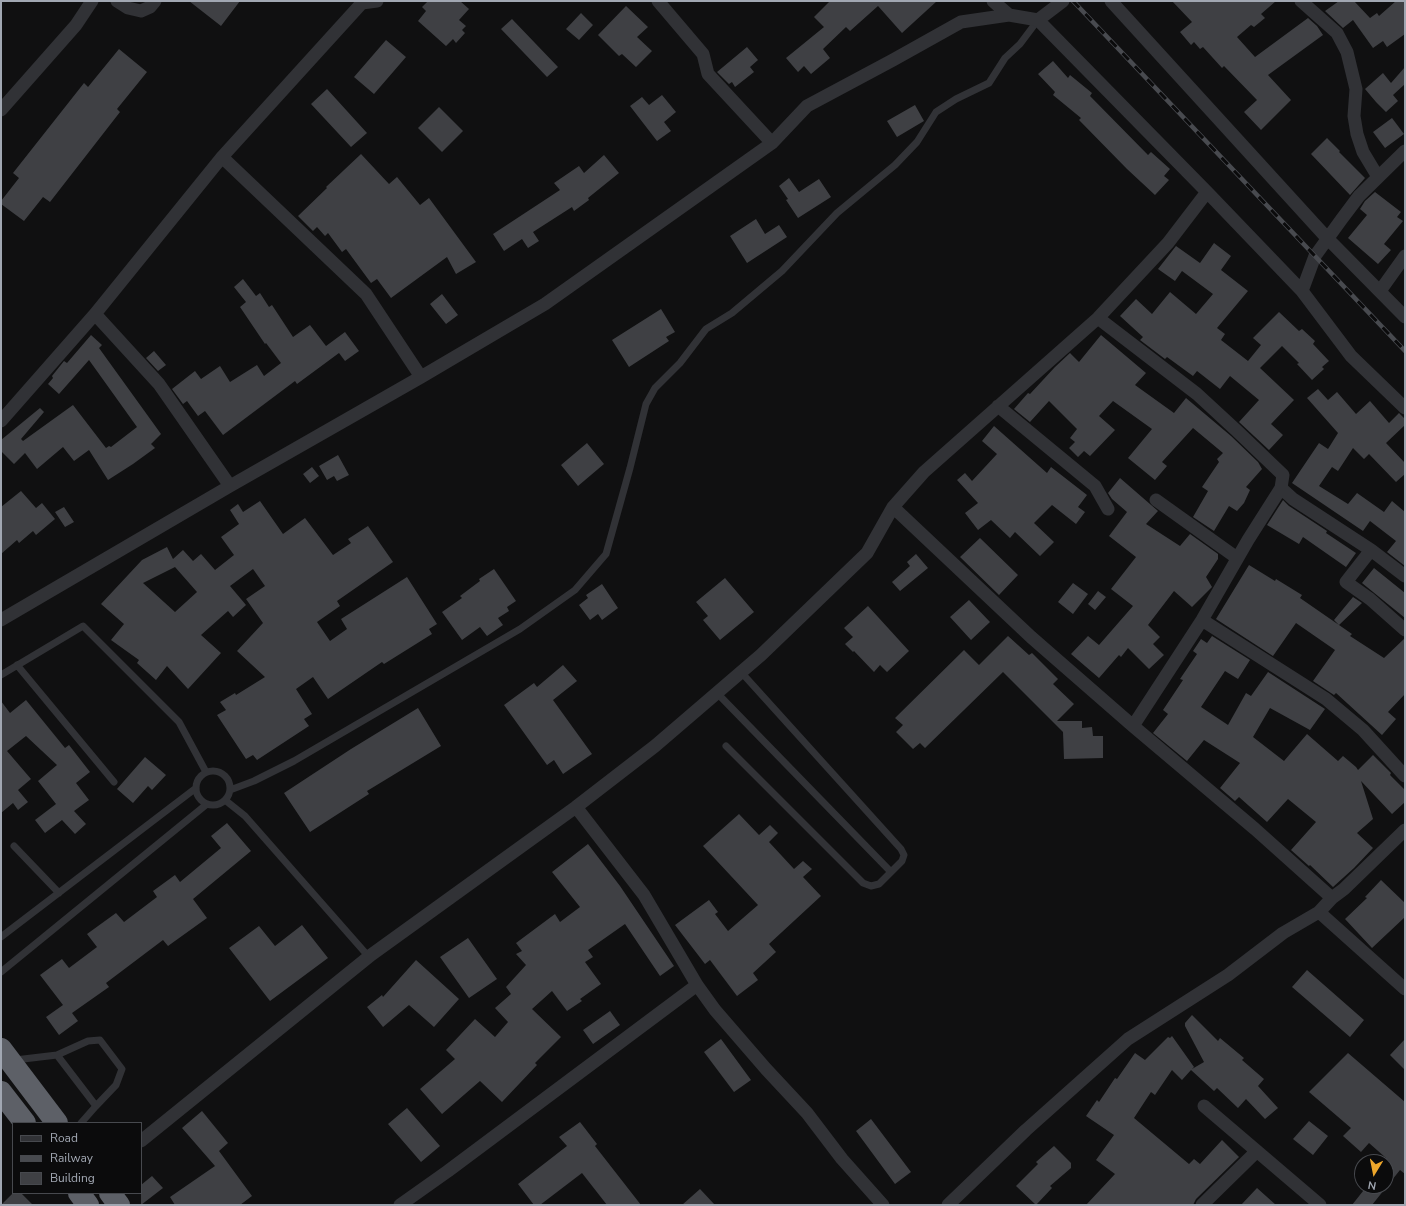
<!DOCTYPE html>
<style>
body{margin:0}
#map{position:relative;width:1406px;height:1206px;overflow:hidden;background:#101011;font-family:"Nunito Sans",sans-serif}
canvas{display:block}
.frame{position:absolute;inset:0;border:2px solid #a1a7b2;pointer-events:none}
.legend{position:absolute;left:12px;top:1122px;width:130px;height:72px;box-sizing:border-box;background:#0b0b0c;border:1px solid #47494e;margin:0;padding:5px 7px;list-style:none;font-size:12px;color:#a1a7b2}
.legend li{display:flex;align-items:center;gap:8px;height:20px}
.legend b{width:20px;border:1px solid #47494e}
.north{position:absolute;left:1354px;top:1154px;width:40px;height:40px;box-sizing:border-box;background:#0b0b0c;border:1px solid #47494e;border-radius:50%;rotate:190deg;font-size:11px;font-weight:700;line-height:16px;text-align:center;color:#a1a7b2}
.north::after{content:'';display:block;margin:auto;width:14px;height:18px;background:#eda62b;clip-path:polygon(50% 0,100% 100%,50% 72%,0 100%)}
</style>
<div id="map">
<canvas width="1406" height="1206"></canvas>
<div class="frame"></div>
<ul class="legend">
<li><b style="height:5px;background:#313236"></b>Road</li>
<li><b style="height:5px;background:#484a4f"></b>Railway</li>
<li><b style="height:11px;background:#3f4044"></b>Building</li>
</ul>
<div class="north">N</div>
</div>
<script>
const ctx = document.querySelector('canvas').getContext('2d');
ctx.lineJoin = 'round';
function paint(path, color) { ctx.fillStyle = color; ctx.fill(path, 'evenodd'); }
const toPath = rows => new Path2D(rows.map(r => 'M' + r).join(''));
function stroke(path, color, width, dash) { ctx.strokeStyle = color; ctx.lineWidth = width; ctx.lineCap = dash ? 'butt' : 'round'; ctx.setLineDash(dash || []); ctx.stroke(path); }
paint(toPath([
 [189,1,240,1,221,26],
 [428,1,460,1,469,9,459,20,466,26,462,30,465,33,456,43,453,39,446,46,418,21,426,11,422,7],
 [830,1,937,1,902,33,878,6,850,31,846,27,823,49,830,58,811,74,804,66,798,72,786,58,824,27,814,17],
 [1172,1,1276,1,1261,14,1265,18,1254,27,1251,25,1237,37,1255,57,1308,18,1317,26,1323,35,1268,75,1291,100,1261,130,1244,112,1257,100,1224,66,1222,68,1203,47,1200,49,1194,42,1191,45,1180,32,1192,22],
 [1339,1,1354,1,1370,18,1377,13,1379,16,1396,1,1405,1,1405,34,1387,47,1383,41,1373,48,1353,20,1343,28,1325,11],
 [626,6,648,27,637,37,652,51,636,67,622,54,619,56,598,35],
 [581,13,593,25,579,40,566,29],
 [512,19,558,67,547,77,501,29],
 [386,40,406,57,374,94,354,77],
 [747,47,758,60,750,67,754,72,735,87,732,82,729,84,717,72],
 [119,49,147,72,117,109,120,112,50,202,43,197,24,221,1,204,1,201,19,178,13,173,84,83,88,87],
 [1053,61,1068,78,1070,75,1092,93,1090,96,1148,155,1151,152,1170,169,1164,176,1169,180,1155,195,1127,169,1079,120,1081,118,1053,95,1055,92,1038,74],
 [1405,67,1405,84,1393,95,1398,101,1386,112,1376,102,1365,89,1383,73,1391,83],
 [327,89,367,133,351,147,311,104],
 [662,95,676,112,664,122,671,131,657,141,630,106,642,97,649,105],
 [915,105,924,121,897,137,887,121],
 [439,107,463,131,442,152,418,128],
 [1392,118,1404,134,1385,148,1373,132],
 [1327,138,1340,151,1339,152,1365,178,1350,195,1311,154],
 [361,154,389,184,397,177,420,205,429,198,476,262,456,274,447,257,391,298,377,279,371,283,346,249,342,252,328,233,325,236,317,227,313,231,298,216,327,188,326,187],
 [604,155,619,173,588,198,589,200,574,211,572,207,533,232,539,241,528,248,522,239,504,251,493,234,560,190,554,183,579,166,584,173],
 [789,178,799,192,819,179,831,197,798,218,786,200,788,199,779,186],
 [1375,192,1401,212,1397,217,1403,221,1384,244,1391,250,1378,264,1348,238,1367,215,1360,209,1365,201],
 [756,219,765,234,779,225,787,237,747,263,730,236],
 [1214,243,1231,256,1221,270,1248,291,1217,328,1225,334,1221,340,1248,361,1261,345,1253,338,1279,312,1299,331,1302,329,1315,341,1313,344,1329,361,1322,367,1324,369,1312,380,1297,364,1299,363,1282,346,1260,368,1294,400,1271,424,1283,435,1269,450,1239,422,1259,400,1230,376,1220,389,1197,371,1193,376,1167,357,1165,359,1140,340,1143,337,1120,316,1136,299,1152,314,1170,292,1196,314,1213,294,1182,271,1175,281,1158,269,1176,246,1200,263],
 [243,279,256,296,260,293,269,307,272,305,293,337,310,325,326,346,345,332,359,351,345,361,339,353,297,384,295,381,223,435,205,411,198,416,187,401,183,404,172,389,195,371,201,379,220,366,230,382,257,365,264,376,281,363,266,343,265,344,240,307,246,302,234,287],
 [442,294,458,315,446,324,430,304],
 [661,309,675,332,666,337,669,341,629,367,612,340],
 [91,335,102,345,99,348,161,434,151,444,155,448,133,464,108,480,89,450,74,461,63,447,37,469,25,453,14,464,1,451,1,440,40,408,44,412,21,439,23,441,73,405,106,448,109,446,111,447,137,427,89,360,59,394,48,384,53,378,52,376,64,361,67,363],
 [1101,335,1146,373,1135,385,1174,413,1186,398,1231,436,1258,462,1262,469,1246,487,1250,490,1244,503,1237,511,1229,506,1214,531,1193,517,1208,491,1202,487,1219,462,1217,459,1223,453,1193,428,1162,462,1167,466,1155,480,1128,458,1152,429,1113,401,1099,416,1115,430,1090,456,1084,451,1078,457,1069,448,1075,442,1070,438,1077,429,1049,401,1030,422,1014,409,1028,393,1030,394,1055,367,1070,353,1079,362],
 [154,351,166,365,158,371,146,358],
 [1318,389,1328,400,1337,392,1356,414,1370,401,1389,423,1399,413,1405,419,1405,425,1386,443,1405,463,1405,474,1396,482,1369,454,1364,459,1353,448,1338,471,1332,467,1319,486,1348,504,1357,493,1384,512,1392,501,1405,512,1405,566,1387,552,1396,541,1370,521,1363,531,1292,483,1319,443,1328,449,1338,433,1307,398],
 [994,426,1047,473,1051,467,1087,495,1078,507,1085,512,1076,524,1052,505,1034,523,1054,542,1040,556,1015,532,1010,538,991,520,978,530,965,513,978,503,957,480,965,473,972,481,997,454,982,441],
 [587,443,604,464,578,486,561,465],
 [338,455,349,475,337,481,334,476,327,480,319,466],
 [312,467,319,476,310,483,303,474],
 [1120,478,1158,511,1146,524,1180,546,1190,534,1218,554,1218,559,1206,577,1212,587,1192,607,1174,591,1148,625,1160,637,1153,644,1164,655,1149,669,1128,648,1121,657,1119,655,1099,678,1071,654,1088,636,1099,645,1133,606,1111,589,1136,557,1109,536,1127,512,1112,499,1108,493],
 [21,491,36,508,42,503,55,519,36,535,33,531,19,543,17,540,1,554,1,507],
 [1283,500,1289,506,1327,531,1326,533,1356,553,1346,567,1303,537,1299,544,1267,525],
 [260,501,283,534,305,518,333,555,351,543,348,539,368,526,393,562,337,601,340,606,317,622,330,641,347,629,341,619,407,577,437,624,429,629,432,634,384,664,382,662,328,699,313,677,296,689,312,714,304,719,309,726,257,760,253,755,246,759,217,715,226,710,220,702,235,693,236,695,265,677,237,651,263,623,246,599,265,586,253,569,230,586,246,605,233,617,228,611,201,635,221,653,188,689,167,666,156,680,137,663,139,660,111,640,124,624,101,604,142,560,167,547,173,559,183,550,193,561,201,554,215,570,234,555,221,537,239,524,230,510,238,504,243,512],
 [175,567,197,592,175,612,143,583],
 [64,507,74,522,65,527,55,512],
 [980,538,1018,575,999,595,960,557],
 [916,554,928,568,900,591,892,582,910,566,907,562],
 [1249,565,1275,581,1276,579,1302,595,1300,598,1352,634,1350,636,1384,658,1405,638,1405,694,1388,712,1396,719,1382,735,1336,693,1334,695,1313,681,1335,650,1296,623,1273,656,1216,619],
 [1374,568,1405,593,1405,618,1362,583],
 [494,569,516,601,507,607,509,611,498,618,503,625,487,636,480,627,462,640,442,612,462,598,460,596,480,581,479,579],
 [725,578,754,612,720,640,703,620,708,616,696,602],
 [1073,583,1088,594,1073,614,1058,602],
 [602,584,618,608,602,620,598,614,590,620,579,605,588,598,586,595],
 [1098,591,1106,597,1095,610,1088,604],
 [1353,597,1362,603,1339,625,1334,620],
 [969,600,990,622,971,640,950,617],
 [868,606,909,651,887,672,880,665,874,672,854,651,853,652,845,644,853,637,844,628],
 [1008,636,1029,655,1032,653,1058,679,1053,684,1074,704,1057,721,1082,721,1082,728,1092,727,1093,736,1103,736,1103,758,1064,759,1063,732,1003,672,925,748,920,743,913,749,896,732,903,725,895,718,964,650,979,665],
 [1212,636,1250,660,1238,679,1225,671,1201,707,1228,725,1246,693,1251,696,1268,672,1325,709,1310,730,1270,708,1253,737,1284,761,1307,734,1338,761,1343,756,1356,767,1358,770,1373,755,1391,773,1390,775,1405,790,1405,802,1392,814,1361,781,1373,819,1357,833,1373,848,1354,868,1333,887,1310,865,1309,866,1291,850,1316,822,1288,799,1267,822,1239,797,1235,801,1220,788,1240,763,1204,740,1187,761,1153,733,1168,714,1163,710,1183,680,1180,679,1197,654,1193,651,1201,639,1207,643],
 [563,665,577,681,553,700,592,754,563,774,554,760,547,765,504,705,534,683,537,687],
 [26,700,65,748,69,745,90,772,76,783,89,800,74,811,86,824,75,834,62,820,45,833,35,820,56,804,38,781,57,765,26,736,7,751,31,779,18,790,28,802,18,810,13,803,1,813,1,701,10,713],
 [418,708,441,746,367,791,369,794,310,832,284,793,351,749],
 [145,757,166,775,152,790,148,786,133,803,117,789],
 [739,814,759,835,770,825,778,833,769,842,794,869,803,861,812,869,803,877,821,896,769,944,776,952,753,973,758,980,737,996,710,960,705,964,675,925,709,900,718,912,715,914,728,931,758,905,703,846],
 [227,823,251,851,193,899,207,918,168,946,163,940,106,983,109,987,72,1013,78,1021,59,1035,46,1017,63,1005,40,975,62,959,69,968,97,947,87,934,116,913,124,922,157,897,153,891,175,875,180,882,221,848,211,836],
 [588,844,620,886,674,966,660,976,625,924,588,950,593,957,585,962,601,984,580,999,582,1001,567,1011,552,991,532,1009,561,1037,535,1063,537,1065,502,1102,480,1081,442,1114,420,1089,455,1059,446,1050,475,1019,495,1037,508,1022,495,1008,511,994,506,987,526,965,516,954,522,951,516,943,555,914,560,922,580,907,552,872],
 [1381,880,1405,903,1405,917,1372,948,1345,919,1367,898,1365,897],
 [302,925,328,958,270,1001,229,948,259,926,275,946],
 [468,938,497,979,469,998,440,957],
 [416,960,459,999,434,1027,409,1005,383,1027,367,1007,382,995,383,997],
 [1307,970,1364,1020,1350,1037,1292,987],
 [610,1011,620,1025,593,1044,583,1030],
 [1192,1015,1218,1041,1220,1038,1244,1058,1242,1060,1264,1079,1258,1086,1278,1108,1265,1119,1246,1099,1238,1108,1217,1088,1214,1091,1191,1070,1182,1080,1172,1070,1155,1095,1151,1092,1134,1118,1189,1164,1194,1159,1200,1164,1222,1140,1239,1157,1196,1199,1193,1205,1086,1205,1115,1174,1096,1160,1114,1135,1086,1116,1097,1100,1099,1102,1115,1078,1117,1079,1135,1053,1145,1060,1168,1037,1170,1038,1172,1036,1194,1067,1192,1069,1204,1062,1185,1026,1185,1023],
 [721,1039,751,1080,734,1092,704,1052],
 [1405,1039,1405,1070,1390,1055],
 [1348,1053,1405,1102,1405,1174,1400,1170,1372,1205,1352,1205,1367,1186,1386,1186,1386,1158,1369,1143,1361,1152,1343,1136,1351,1128,1309,1092],
 [407,1108,440,1146,421,1162,388,1124],
 [202,1111,228,1143,219,1151,252,1196,240,1205,175,1205,170,1197,215,1166,182,1128],
 [871,1119,911,1172,895,1184,856,1131],
 [1309,1121,1328,1136,1313,1155,1293,1139],
 [580,1122,597,1144,595,1146,641,1205,607,1205,582,1173,540,1205,534,1205,518,1184,567,1146,559,1137],
 [1054,1146,1071,1163,1071,1168,1050,1186,1052,1188,1036,1205,1016,1186,1038,1164,1036,1162],
 [152,1176,163,1188,141,1205,141,1185],
 [1257,1188,1276,1205,1241,1205],
 [700,1189,715,1205,682,1205],
 [13,1193,21,1193,33,1205,1,1205]
]), '#3f4044');
stroke(toPath([
 [17,665,114,782],
 [1,675,83,626,179,722,206,772],
 [717,693,891,872],
 [726,746,863,883,871,886,879,884,902,861,904,855,901,849,741,672],
 '196 788a17 17 0 1 1 34 0a17 17 0 1 1-34 0Z',
 [230,790,254,781,294,761,520,629,575,590,606,554,630,468,646,404,655,388,680,363,706,329,732,313,782,271,837,213,895,165,917,142,936,112,956,99,989,83,1005,58,1020,44,1038,20],
 [225,800,245,816,369,957],
 [14,846,59,893],
 [1,937,196,788],
 [1,972,207,804],
 [57,1055,88,1041,100,1040,122,1069,116,1085,96,1106],
 [15,1060,57,1055,96,1106,81,1123]
]), '#313236', 7);
stroke(toPath([
 [117,1,128,8,141,11,150,7,155,1],
 [658,1,703,54,708,74,772,143],
 [993,1,1009,15],
 [1111,1,1327,238,1405,317],
 [1301,1,1337,33,1347,52,1356,89,1354,116,1357,134,1363,152,1378,177],
 [1038,20,1207,192,1302,291,1351,356,1405,408],
 [1,110,76,25,92,1],
 [222,157,366,294,421,377],
 [1302,291,1315,256,1341,220,1359,196,1405,151],
 [1380,291,1405,256],
 [95,314,159,384,230,486],
 [1098,318,1197,394,1236,430,1283,475,1281,488,1293,499,1371,550,1405,576],
 [998,406,1095,486,1108,509],
 [1,421,95,314,222,157,362,3,377,1],
 [1156,500,1237,558],
 [893,507,1031,637,1133,726,1255,829,1332,898],
 [1371,550,1346,582,1370,599,1405,630],
 [1,620,230,486,421,377,545,304,772,143,807,106,893,60,961,22,1009,15,1038,20,1063,1],
 [1202,620,1326,699,1363,730,1405,776],
 [1133,726,1202,620,1248,540,1281,488],
 [576,807,644,895,697,985,715,1010,766,1069,807,1113,842,1159,883,1205],
 [1319,912,1405,989],
 [1204,1106,1320,1205],
 [141,1141,371,955,576,807,655,746,761,655,867,553,893,507,924,472,1098,318,1168,243,1207,192],
 [400,1205,448,1171,697,985],
 [948,1205,1026,1130,1128,1039,1228,975,1283,933,1319,912,1332,898,1344,889,1405,830],
 [1202,1205,1257,1151]
]), '#313236', 13);
stroke(toPath([
 [1,1049,57,1123],
 [1,1092,25,1123],
 [79,1193,88,1205],
 [110,1193,119,1205]
]), '#5d6067', 22);
const rail = toPath([
 [1073,1,1405,351]
]);
stroke(rail, '#484a4f', 4.5);
stroke(rail, '#0b0b0c', 3, [9]);
</script>
